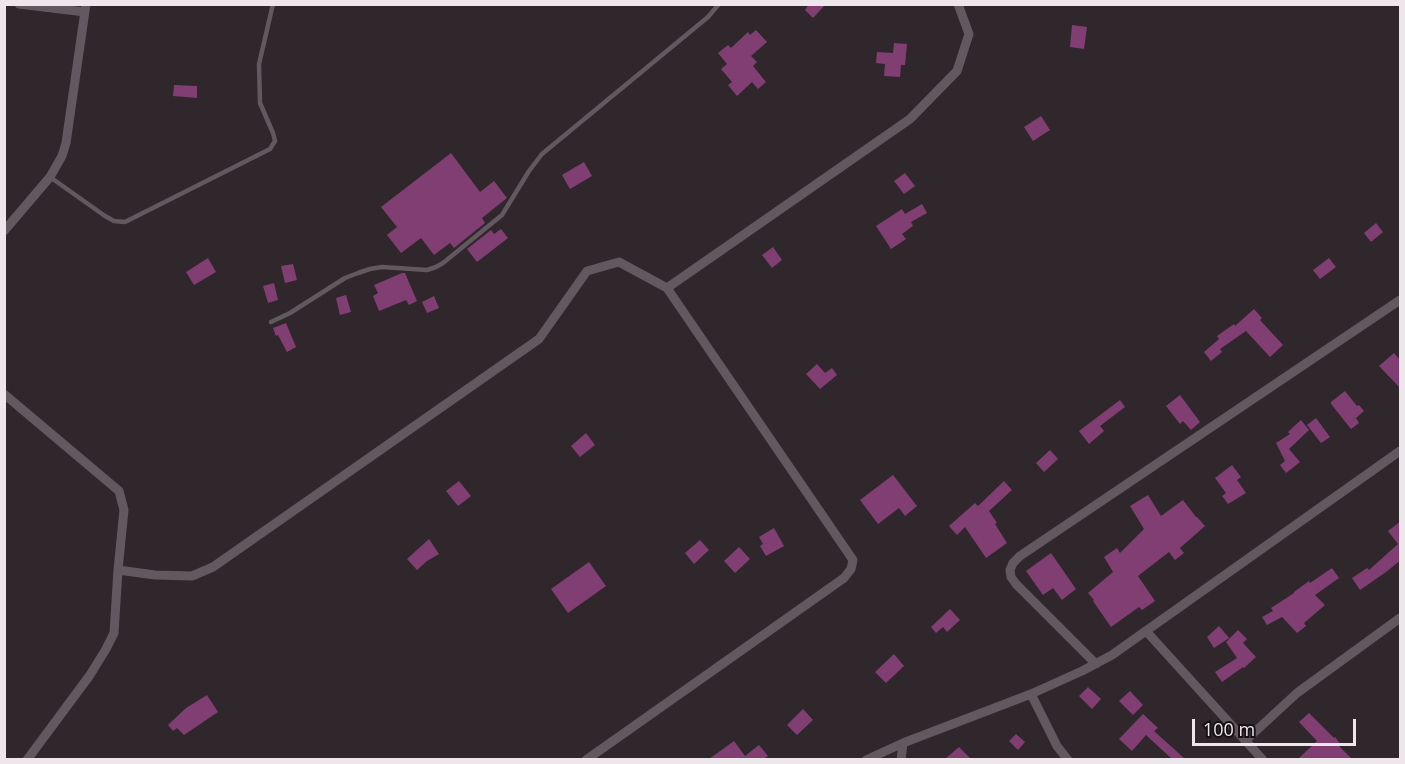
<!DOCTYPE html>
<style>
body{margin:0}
#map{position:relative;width:1405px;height:764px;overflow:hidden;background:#30272d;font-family:"Open Sans",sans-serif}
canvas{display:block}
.frame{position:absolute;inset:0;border:6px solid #ede7ec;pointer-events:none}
.scale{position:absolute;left:1192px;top:719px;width:164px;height:27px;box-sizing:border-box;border:3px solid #ede7ec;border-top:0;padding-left:8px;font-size:18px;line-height:21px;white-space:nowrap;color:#ede7ec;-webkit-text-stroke:4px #151114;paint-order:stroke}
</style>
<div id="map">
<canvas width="1405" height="764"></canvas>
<div class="frame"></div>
<div class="scale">100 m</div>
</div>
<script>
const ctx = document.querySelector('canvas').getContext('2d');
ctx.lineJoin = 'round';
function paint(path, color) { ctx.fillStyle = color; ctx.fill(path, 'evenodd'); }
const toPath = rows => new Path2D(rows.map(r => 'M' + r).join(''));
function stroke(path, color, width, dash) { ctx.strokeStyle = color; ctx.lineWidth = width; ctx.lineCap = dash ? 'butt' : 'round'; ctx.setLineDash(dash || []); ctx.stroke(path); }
paint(toPath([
 [809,4,826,4,813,18,805,10],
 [1072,25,1087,27,1084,49,1070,47],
 [756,30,767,42,751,56,757,62,753,66,766,82,758,89,752,82,737,96,728,85,732,82,721,69,727,64,718,53,728,45,731,48,748,32,750,35],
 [894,43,907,44,905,65,901,65,900,77,884,76,885,64,876,63,877,52,893,53],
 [174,85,197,86,197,98,173,96],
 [1041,116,1050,130,1033,141,1024,127],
 [451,153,480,192,494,181,507,198,482,218,485,223,454,248,450,243,434,255,421,238,401,253,387,235,397,227,381,207],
 [584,162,592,176,570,189,562,175],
 [905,173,915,186,904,194,894,181],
 [922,204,927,213,911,222,913,226,902,234,906,239,891,249,876,226,902,209,905,214],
 [1376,223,1383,232,1371,242,1364,233],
 [501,229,508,238,477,262,467,249,491,230,494,234],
 [773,247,782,260,772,268,762,255],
 [208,258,216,272,194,285,186,272],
 [1329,258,1336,267,1320,279,1313,270],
 [293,264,297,280,285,283,281,266],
 [402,273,405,273,417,301,409,305,406,300,379,311,373,296,378,293,374,285],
 [274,283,278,300,268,303,263,286],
 [346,295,351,312,340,315,336,298],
 [434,296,439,308,427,313,422,302],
 [1254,309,1262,318,1260,320,1283,345,1270,357,1246,331,1220,349,1222,352,1211,361,1204,352,1219,339,1217,336,1234,324,1235,326],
 [286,323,296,347,287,352,278,335,276,336,273,328],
 [1394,353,1401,361,1401,389,1379,366],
 [817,364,825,373,832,368,837,375,820,389,806,374],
 [1345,391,1357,406,1359,405,1364,411,1356,418,1359,423,1351,429,1331,404,1331,402],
 [1180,395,1200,422,1191,430,1183,421,1180,424,1166,406],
 [1120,400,1125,407,1100,426,1104,431,1089,444,1079,431],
 [1316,418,1330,437,1321,443,1307,425],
 [1301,420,1309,430,1289,449,1300,462,1286,473,1280,465,1285,461,1276,443,1290,434,1288,432],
 [586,433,595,445,580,457,571,446],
 [1050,450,1058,459,1044,472,1036,463],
 [1232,465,1241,477,1237,480,1246,493,1228,504,1222,496,1226,493,1215,478],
 [893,475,917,506,905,516,899,508,878,524,860,500],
 [459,481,471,496,458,506,446,491],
 [1004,481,1012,490,989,511,997,523,995,524,1007,543,986,558,965,527,957,535,949,526,975,503,978,506],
 [1148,495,1161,516,1183,500,1196,517,1197,517,1205,526,1180,548,1184,553,1175,560,1169,552,1138,576,1155,601,1142,610,1139,607,1111,627,1093,601,1094,600,1088,593,1113,572,1104,557,1117,548,1120,553,1144,529,1130,506],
 [1401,521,1401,560,1386,572,1360,590,1352,578,1367,568,1369,570,1398,544,1388,531],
 [774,528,784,546,766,556,760,546,763,544,759,537],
 [429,539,439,554,427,561,417,570,407,559],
 [700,540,709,550,694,564,685,553],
 [739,547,750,559,735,573,724,561],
 [1051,553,1076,589,1062,600,1053,588,1043,595,1026,571],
 [589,562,606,586,568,613,551,589],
 [1332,568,1339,578,1315,595,1325,605,1304,623,1306,626,1297,633,1282,617,1267,625,1262,617,1273,611,1271,608,1294,593,1294,592,1309,581,1310,583],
 [950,609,960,620,947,632,943,627,936,633,931,627],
 [1219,626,1229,638,1214,648,1207,637],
 [1238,630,1247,639,1243,643,1256,657,1244,668,1243,667,1222,682,1215,672,1237,658,1226,642],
 [894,654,904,666,886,683,875,672],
 [1088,687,1101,699,1092,709,1079,696],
 [1130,691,1143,705,1133,715,1119,701],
 [207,695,218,712,184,735,177,728,173,731,168,725,186,708],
 [803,709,813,720,797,735,787,725],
 [1309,713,1334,738,1335,737,1341,745,1339,746,1352,759,1298,759,1317,741,1299,722],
 [1143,714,1158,728,1154,731,1185,759,1172,759,1146,735,1132,751,1119,739],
 [1016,734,1025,742,1018,750,1009,741],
 [734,741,745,756,759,745,768,756,764,759,709,759],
 [959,747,971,759,945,759]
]), '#803e72');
stroke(toPath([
 [50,177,105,216,114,221,125,222,270,149,275,141,273,133,260,103,259,64,273,4],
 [271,322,290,313,345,278,358,273,370,269,382,267,427,270,436,267,443,263,502,215,529,171,542,154,708,17,719,4]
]), '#62585f', 4.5);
stroke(toPath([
 [19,4,85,12],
 [4,231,50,177,62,156,66,143,86,4],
 [4,394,119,491,124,510,118,570,114,633,106,649,90,675,27,760],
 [118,570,155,575,192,576,213,567,539,339,587,271,619,262,667,288,910,119,957,71,969,34,958,4],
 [1146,631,1263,760],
 [1096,664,1016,584,1011,577,1010,570,1013,563,1020,556,1400,300],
 [1031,694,1057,746,1068,760],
 [1245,741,1297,693,1400,618],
 [586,760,844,578,851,569,853,560,667,288],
 [866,760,903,743,1031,694,1082,671,1112,655,1400,451],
 [901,760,903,743]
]), '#62585f', 9);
</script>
